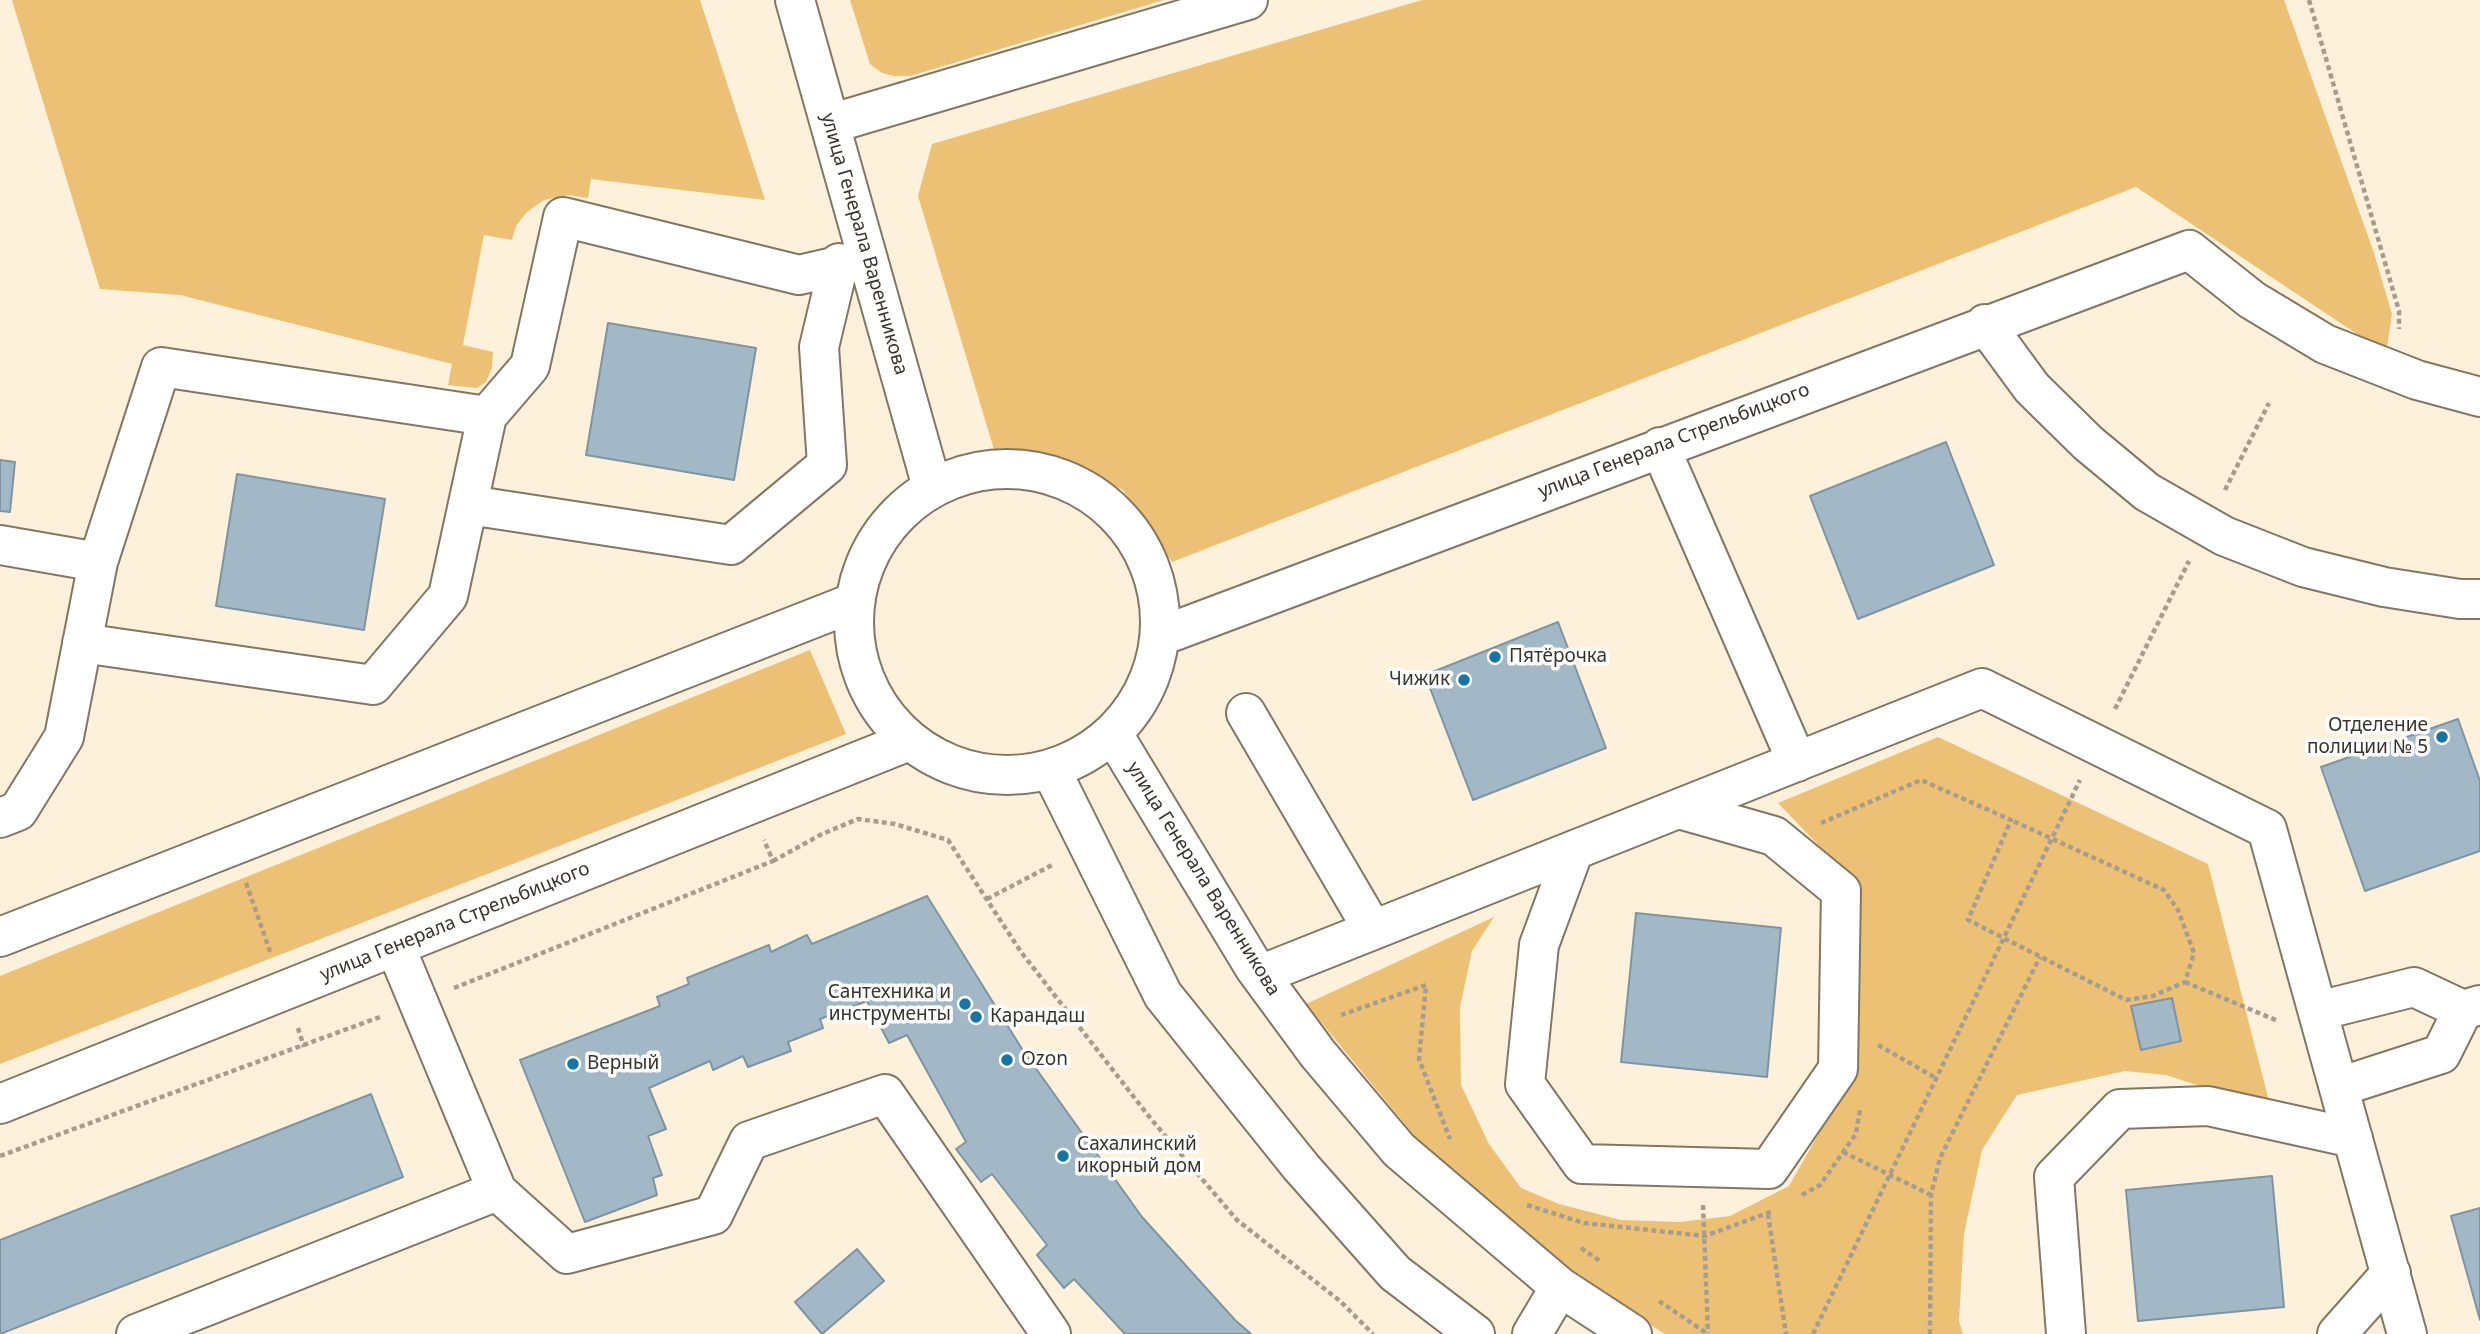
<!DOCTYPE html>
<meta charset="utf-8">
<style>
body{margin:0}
canvas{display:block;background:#fef1dc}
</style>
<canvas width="2480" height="1334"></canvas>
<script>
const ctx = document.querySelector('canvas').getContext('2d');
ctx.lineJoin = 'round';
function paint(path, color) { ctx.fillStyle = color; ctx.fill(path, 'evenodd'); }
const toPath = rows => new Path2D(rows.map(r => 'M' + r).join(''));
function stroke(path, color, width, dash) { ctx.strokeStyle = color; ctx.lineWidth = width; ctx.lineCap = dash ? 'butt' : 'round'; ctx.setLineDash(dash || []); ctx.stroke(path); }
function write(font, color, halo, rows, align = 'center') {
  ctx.font = font + ' "Noto Sans",sans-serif'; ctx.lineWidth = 7; ctx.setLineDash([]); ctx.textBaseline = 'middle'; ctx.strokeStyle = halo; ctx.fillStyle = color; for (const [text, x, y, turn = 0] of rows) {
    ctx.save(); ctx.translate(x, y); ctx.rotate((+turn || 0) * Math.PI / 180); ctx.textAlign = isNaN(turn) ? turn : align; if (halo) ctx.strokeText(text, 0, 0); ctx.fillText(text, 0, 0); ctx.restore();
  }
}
paint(toPath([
 [12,0,700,0,765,200,591,179,588,198,569,195,544,200,527,212,516,226,512,240,484,235,463,345,493,352,492,368,486,382,477,388,448,385,452,364,180,295,100,289],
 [850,0,1164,0,910,76,894,76,882,73,870,64],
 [1422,0,2284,0,2374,253,2392,314,2387,347,2372,344,2136,187,1172,562,1123,490,1041,452,995,453,918,196,932,144],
 [810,650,846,734,0,1064,0,976],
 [1938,737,2208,864,2271,1109,2166,1075,2125,1071,2017,1095,1982,1150,1964,1234,1959,1321,1963,1334,1665,1334,1560,1267,1437,1163,1306,1004,1494,917,1472,951,1460,1007,1461,1085,1489,1144,1521,1188,1559,1204,1621,1220,1680,1222,1730,1216,1789,1186,1856,1068,1851,879,1778,803]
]), '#ecc176');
const building = toPath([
 [608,323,756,348,734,480,586,455,608,323],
 [1946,442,1994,565,1858,619,1810,496,1946,442],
 [0,460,15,462,10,512,0,511,0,460],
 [237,474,385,499,364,630,216,606,237,474],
 [1558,622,1606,748,1473,800,1425,675,1558,622],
 [2458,719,2480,781,2480,851,2365,891,2321,767,2458,719],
 [927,896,1022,1049,1142,1217,1235,1320,1251,1334,1125,1334,1074,1279,1064,1288,1037,1255,1047,1245,992,1174,981,1182,956,1149,966,1142,907,1035,889,1043,867,1001,820,1019,823,1028,788,1042,791,1051,748,1067,743,1056,713,1070,710,1061,649,1088,666,1129,648,1136,662,1175,653,1178,657,1195,585,1222,520,1060,660,1006,657,997,689,984,687,978,769,945,771,952,807,935,812,944,927,896],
 [1636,913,1781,928,1767,1077,1621,1062,1636,913],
 [2172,998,2181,1041,2141,1050,2131,1006,2172,998],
 [371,1094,403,1177,0,1334,0,1240,371,1094],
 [2272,1176,2284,1307,2138,1321,2126,1190,2272,1176],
 [2480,1208,2480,1320,2451,1216,2480,1208],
 [857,1249,884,1281,822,1334,795,1302,857,1249]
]);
paint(building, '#a3b8c6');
stroke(building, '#7f94a2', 2);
const minor = toPath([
 [795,0,932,487],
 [830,124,1248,0],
 [1985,324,2032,388,2088,443,2147,492,2224,536,2303,567,2384,587,2460,599,2480,599],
 [487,416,530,366,563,217,799,275,868,259],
 [1660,447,1797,762],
 '854 622a153 153 0 1 1 306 0a153 153 0 1 1-306 0Z',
 [469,505,731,545,827,465,819,347,839,263],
 [0,545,98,562,64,737,18,811,0,818],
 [1161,636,2189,250,2252,300,2325,344,2417,380,2480,397],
 [82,643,373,685,448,596,487,416,161,367,98,562],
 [1246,713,1373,930],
 [1113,734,1254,967,1318,1054,1399,1150,1560,1287,1632,1334],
 [1051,770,1163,995,1301,1167,1395,1273,1475,1334],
 [1574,850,1539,945,1525,1084,1582,1164,1769,1169,1838,1069,1841,891,1774,836,1679,809],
 [0,937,855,602],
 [1260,975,1982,688,2267,829,2407,1334],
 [2318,1011,2414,987,2463,1010],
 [2339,1087,2441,1054,2463,1010,2480,1005],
 [0,1104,909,741],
 [497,1191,567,1254,713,1215,749,1141,885,1094,1051,1334],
 [136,1334,497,1191,395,946],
 [1532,1334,1560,1287],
 [2066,1334,2054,1177,2120,1109,2208,1106,2353,1138],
 [2337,1334,2391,1273]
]);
stroke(minor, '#827764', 42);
stroke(toPath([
 [2309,0,2399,311,2399,329],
 [2225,490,2269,403],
 [2115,709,2189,561],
 [1821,823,1921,780,2011,820,1968,920,2126,1000,2153,996,2185,982,2194,953,2178,910,2164,890,2011,820],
 [773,861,822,834,858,819,895,824,948,840,1021,952,1151,1119,1237,1220,1340,1301,1373,1334],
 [246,883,271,954],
 [987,899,1054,864],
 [2185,982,2278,1021],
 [454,988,773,861,764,840],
 [1341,1015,1426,985,1419,1059,1450,1139],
 [298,1028,304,1047],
 [1878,1045,1936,1078],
 [1843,1152,1931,1195],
 [0,1156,380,1017],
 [1802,1195,1820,1185,1856,1134,1860,1110],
 [1527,1205,1584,1223,1705,1236,1773,1211],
 [1703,1205,1708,1333],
 [1768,1214,1786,1334],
 [1581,1248,1600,1261],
 [1659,1301,1708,1334],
 [1813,1334,2080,780],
 [1930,1334,1931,1195,1940,1158,2040,957]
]), '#a79d8e', 4.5, [5, 3.5]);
stroke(minor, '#fff', 38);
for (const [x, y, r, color] of [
 [1495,657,7,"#1675a2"],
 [1464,680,7,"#1675a2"],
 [2442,737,7,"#1675a2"],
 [965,1004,7,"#1675a2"],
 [976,1017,7,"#1675a2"],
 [1007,1060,7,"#1675a2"],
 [573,1064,7,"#1675a2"],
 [1063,1156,7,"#1675a2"]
]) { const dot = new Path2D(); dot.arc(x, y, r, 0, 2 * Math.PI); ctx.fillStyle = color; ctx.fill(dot); stroke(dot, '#fff', 2.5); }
write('19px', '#39342c', '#fff', [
 ["улица Генерала Варенникова",864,244,74],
 ["улица Генерала Стрельбицкого",1674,441,-21],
 ["улица Генерала Варенникова",1203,879,58],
 ["улица Генерала Стрельбицкого",455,922,-22]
]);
write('19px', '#39342c', '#fff', [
 ["Пятёрочка",1509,657],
 ["Чижик",1450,680,"right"],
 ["Отделение",2428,726,"right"],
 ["полиции № 5",2428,748,"right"],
 ["Сантехника и",951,993,"right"],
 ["инструменты",951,1015,"right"],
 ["Карандаш",990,1017],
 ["Ozon",1021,1060],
 ["Верный",587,1064],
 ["Сахалинский",1077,1145],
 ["икорный дом",1077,1167]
], 'left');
</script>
